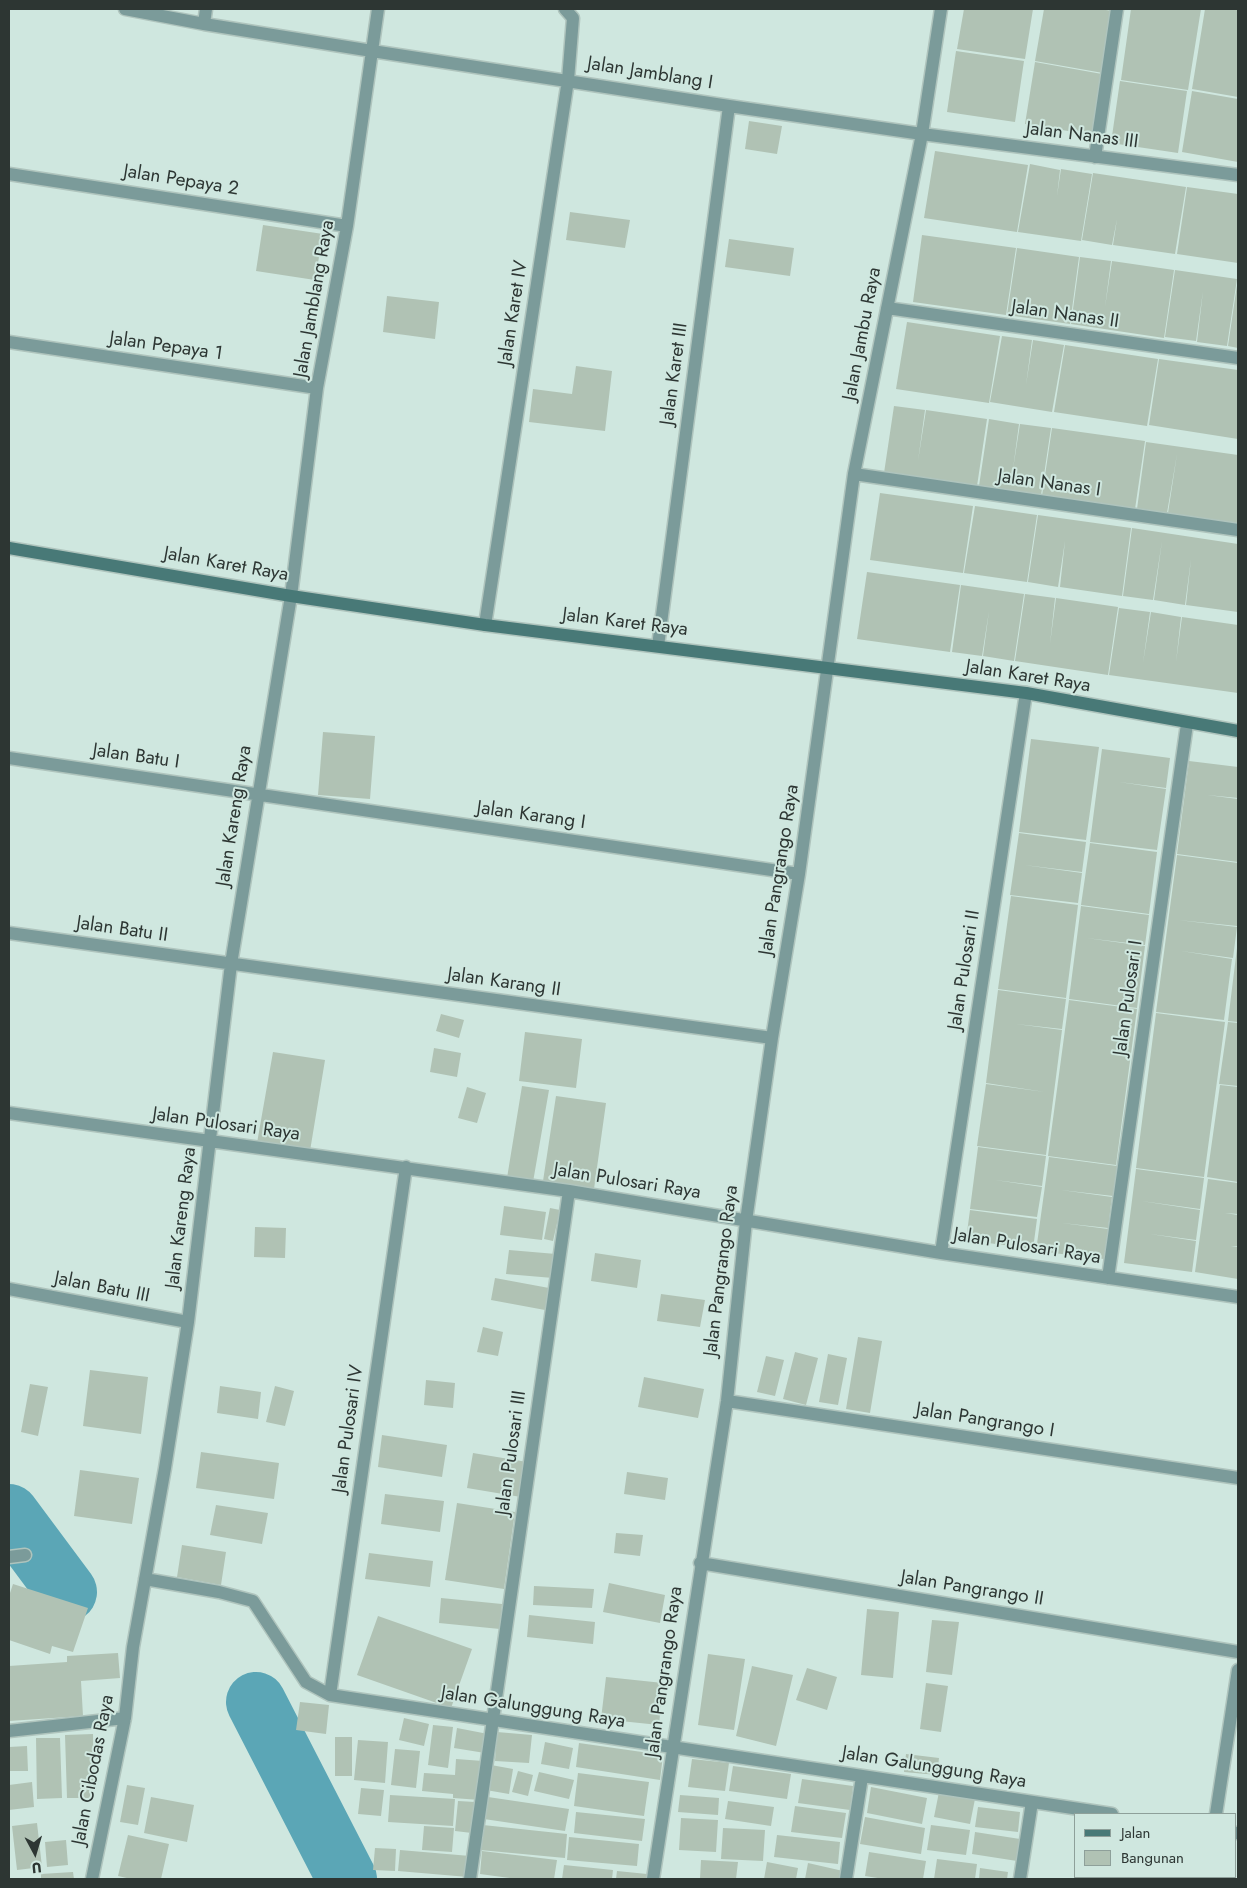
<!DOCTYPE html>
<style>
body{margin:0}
#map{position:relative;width:1247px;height:1888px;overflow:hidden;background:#cfe7df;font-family:Jost,sans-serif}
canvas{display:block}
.frame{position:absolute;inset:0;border:10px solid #2d3633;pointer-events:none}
.legend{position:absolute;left:1074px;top:1813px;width:162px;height:65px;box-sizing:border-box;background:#cfe7df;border:1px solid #8ea09a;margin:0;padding:6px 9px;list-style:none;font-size:15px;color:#2d3633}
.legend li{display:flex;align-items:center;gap:10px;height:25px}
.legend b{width:25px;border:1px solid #8ea09a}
.north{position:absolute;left:10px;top:1828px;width:50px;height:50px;-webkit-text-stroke:4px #cfe7df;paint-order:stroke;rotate:174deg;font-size:14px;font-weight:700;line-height:20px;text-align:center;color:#2d3633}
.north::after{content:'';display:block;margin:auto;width:18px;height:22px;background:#2d3633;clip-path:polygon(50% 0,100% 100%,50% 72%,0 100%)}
</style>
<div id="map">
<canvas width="1247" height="1888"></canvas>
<div class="frame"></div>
<ul class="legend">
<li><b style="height:6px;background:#487977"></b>Jalan</li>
<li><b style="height:14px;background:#b0c2b4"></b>Bangunan</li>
</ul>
<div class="north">U</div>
</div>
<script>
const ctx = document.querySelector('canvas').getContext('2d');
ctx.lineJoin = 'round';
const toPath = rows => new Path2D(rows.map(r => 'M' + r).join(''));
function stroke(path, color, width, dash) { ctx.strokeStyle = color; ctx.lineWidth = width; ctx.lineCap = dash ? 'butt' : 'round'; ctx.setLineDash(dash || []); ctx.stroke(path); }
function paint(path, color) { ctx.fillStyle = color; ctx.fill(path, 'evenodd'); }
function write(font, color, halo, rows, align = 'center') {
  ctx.font = font + ' Jost,sans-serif'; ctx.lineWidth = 4; ctx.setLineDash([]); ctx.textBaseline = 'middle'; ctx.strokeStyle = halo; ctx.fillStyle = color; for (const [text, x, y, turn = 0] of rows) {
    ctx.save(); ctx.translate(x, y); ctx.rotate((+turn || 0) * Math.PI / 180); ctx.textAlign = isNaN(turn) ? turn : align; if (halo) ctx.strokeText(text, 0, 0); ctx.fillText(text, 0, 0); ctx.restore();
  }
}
stroke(toPath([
 [9,1514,67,1592],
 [256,1702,347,1879]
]), '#5ba6b6', 60);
paint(toPath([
 [964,9,1033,9,1025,59,957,49],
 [1044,9,1099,9,1113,11,1103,73,1035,61],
 [1131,9,1201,9,1188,90,1121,80],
 [1205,9,1238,9,1238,97,1192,89],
 [956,51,1024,61,1015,122,947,112],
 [1035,62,1102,74,1093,135,1025,124],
 [1120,81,1187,91,1178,153,1111,143],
 [1192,91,1238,99,1238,162,1182,152],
 [749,121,782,126,777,154,745,149],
 [935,151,1028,165,1017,232,924,218],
 [1030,164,1060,170,1057,196,1061,169,1092,174,1081,241,1018,232],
 [1093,173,1186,187,1175,254,1113,245,1117,219,1112,245,1082,240],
 [1187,187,1238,194,1238,263,1177,254],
 [570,212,630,220,625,248,566,240],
 [263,225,323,234,315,280,256,271],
 [922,235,1016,248,1006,315,913,302],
 [729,239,794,248,790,276,725,267],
 [1017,248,1079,257,1070,324,1007,315],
 [1080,257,1111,261,1105,307,1112,261,1174,270,1164,338,1071,324],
 [1175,270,1237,279,1227,346,1197,342,1203,291,1196,341,1165,337],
 [1237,285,1238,285,1238,348,1228,346],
 [387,296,439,302,435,339,383,332],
 [907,322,1000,336,989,403,896,389],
 [1002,336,1032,340,1026,385,1033,340,1064,345,1052,412,990,402],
 [1065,345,1158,359,1147,426,1054,412],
 [1159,359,1238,370,1238,439,1149,425],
 [576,366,612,371,605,431,529,422,533,389,572,394],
 [894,406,925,410,918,461,926,410,987,419,977,486,884,473],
 [989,419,1019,424,1013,469,1020,424,1051,428,1041,495,979,486],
 [1052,428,1145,441,1135,509,1042,496],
 [1146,442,1238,455,1238,524,1168,513,1177,454,1167,513,1137,509],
 [880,493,973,506,963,573,870,560],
 [975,506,1037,515,1027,582,964,573],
 [1038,515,1131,528,1122,596,1060,587,1065,541,1058,587,1028,582],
 [1132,528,1238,544,1238,612,1186,605,1191,559,1185,605,1154,600,1162,541,1153,600,1123,596],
 [867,572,960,585,950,652,857,639],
 [961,585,1024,594,1014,661,983,656,989,611,982,656,952,652],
 [1025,594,1055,598,1050,644,1056,598,1118,607,1108,675,1015,661],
 [1119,608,1150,612,1143,663,1151,612,1181,617,1176,662,1182,617,1238,625,1238,693,1109,675],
 [323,732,375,736,370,799,318,795],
 [1031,739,1099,747,1086,840,1019,832],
 [1102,749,1170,758,1166,788,1119,782,1166,789,1157,850,1090,842],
 [1189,761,1238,767,1238,798,1207,795,1238,799,1238,862,1177,854],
 [1019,833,1086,842,1082,872,1024,865,1082,873,1078,903,1010,895],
 [1090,843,1157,852,1149,914,1081,905],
 [1177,855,1238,863,1237,926,1178,920,1237,927,1233,958,1181,951,1232,959,1224,1020,1156,1012],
 [1011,896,1078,905,1066,998,998,989],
 [1081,906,1149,915,1145,945,1086,938,1145,946,1137,1008,1069,999],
 [1237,948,1238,948,1238,1022,1228,1021],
 [998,990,1066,999,1062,1029,1016,1024,1062,1030,1046,1155,977,1146,986,1084,1045,1092,986,1083],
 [1069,1000,1137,1009,1116,1165,1048,1156],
 [1156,1013,1225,1022,1204,1177,1136,1168],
 [441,1014,464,1020,459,1038,436,1031],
 [1228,1022,1238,1023,1238,1086,1219,1084],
 [525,1032,582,1039,576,1088,519,1081],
 [434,1048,461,1053,457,1077,430,1072],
 [273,1052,325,1060,310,1151,257,1143],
 [1220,1085,1238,1087,1238,1182,1207,1177],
 [522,1086,549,1090,533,1182,507,1178],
 [467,1087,486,1093,477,1123,458,1118],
 [556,1096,606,1103,594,1189,543,1181],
 [978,1147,1046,1156,1042,1186,995,1180,1042,1187,1037,1217,970,1209],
 [1049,1157,1117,1166,1113,1196,1061,1190,1112,1197,1108,1228,1062,1223,1108,1229,1104,1259,1036,1251],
 [1136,1169,1204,1178,1200,1209,1141,1201,1200,1210,1196,1240,1150,1234,1196,1241,1192,1272,1124,1263],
 [1208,1179,1238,1183,1238,1214,1225,1213,1238,1215,1238,1246,1231,1246,1238,1247,1238,1279,1195,1272],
 [504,1206,546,1212,542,1240,500,1235],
 [550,1208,560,1210,553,1241,544,1239],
 [970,1210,1037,1219,1033,1249,966,1240],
 [255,1227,286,1228,285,1258,254,1257],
 [509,1250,556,1254,553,1278,506,1274],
 [595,1253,641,1260,637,1288,591,1281],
 [495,1278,549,1288,545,1310,491,1300],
 [661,1294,705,1300,700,1327,657,1321],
 [483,1327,503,1332,498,1356,477,1352],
 [858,1337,882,1341,870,1413,846,1409],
 [795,1352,818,1358,806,1405,783,1399],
 [828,1354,847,1358,838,1405,819,1402],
 [766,1356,784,1360,775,1396,757,1392],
 [90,1370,148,1377,141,1434,83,1426],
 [644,1377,704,1389,698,1418,638,1407],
 [426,1380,455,1383,453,1408,424,1405],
 [30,1384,48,1387,38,1436,21,1432],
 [220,1386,261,1392,258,1419,217,1413],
 [275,1386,294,1391,285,1426,266,1422],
 [382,1435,447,1445,442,1477,378,1467],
 [201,1452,279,1463,274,1499,196,1488],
 [473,1453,527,1462,521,1497,467,1488],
 [80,1470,139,1478,132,1524,74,1516],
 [627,1472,668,1478,665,1500,624,1494],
 [385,1494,444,1501,440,1532,381,1524],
 [457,1503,515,1512,504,1589,445,1580],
 [216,1505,268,1513,262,1544,210,1535],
 [616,1533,643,1535,640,1556,614,1553],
 [182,1545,226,1552,221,1585,177,1577],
 [369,1553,433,1561,430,1587,365,1579],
 [609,1583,665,1595,660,1623,603,1612],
 [13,1584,88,1608,73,1652,52,1646,50,1654,9,1640,9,1596],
 [534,1586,594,1589,592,1608,533,1605],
 [441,1598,502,1604,500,1629,439,1623],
 [867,1609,899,1612,893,1678,861,1675],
 [529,1615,595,1622,593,1644,527,1637],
 [378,1616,472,1649,451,1708,357,1675],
 [932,1620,959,1622,952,1675,926,1672],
 [118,1653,120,1678,81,1681,83,1716,9,1721,9,1666,67,1662,67,1656],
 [708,1654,745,1659,734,1730,698,1725],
 [752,1666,793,1675,776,1746,736,1736],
 [807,1668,837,1677,827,1710,796,1700],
 [606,1677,663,1683,659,1725,601,1719],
 [926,1683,948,1686,941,1732,920,1729],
 [300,1702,329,1705,326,1734,296,1730],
 [404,1718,429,1724,424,1746,399,1740],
 [433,1725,453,1727,448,1768,428,1765],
 [457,1728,488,1734,485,1753,454,1748],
 [497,1732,532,1735,529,1763,495,1761],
 [93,1734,94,1798,67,1798,65,1735],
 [335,1737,352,1737,352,1776,335,1776],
 [36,1738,60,1738,62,1798,37,1799],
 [358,1740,388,1742,385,1783,354,1780],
 [545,1742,573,1748,569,1769,541,1764],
 [579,1743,663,1755,660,1780,576,1767],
 [27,1746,28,1771,9,1771,9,1747],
 [395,1749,420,1751,416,1788,391,1785],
 [906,1754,939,1758,937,1775,904,1772],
 [456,1759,483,1761,480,1800,453,1798,453,1794,422,1791,424,1773,455,1775],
 [692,1759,729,1763,725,1791,688,1787],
 [491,1765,513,1769,509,1794,486,1790],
 [733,1766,791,1774,787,1799,729,1791],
 [518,1771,533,1775,528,1796,512,1792],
 [539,1772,574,1780,569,1799,534,1791],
 [578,1773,649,1782,644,1816,574,1806],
 [802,1779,853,1786,850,1810,798,1803],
 [32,1782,34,1807,9,1810,9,1785],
 [127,1785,145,1788,138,1825,120,1822],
 [871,1787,927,1798,922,1824,867,1813],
 [361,1788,384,1790,381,1816,358,1814],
 [939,1792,975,1799,970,1824,934,1817],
 [390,1795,455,1799,453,1826,388,1822],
 [680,1795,719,1798,718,1815,678,1812],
 [151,1797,194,1805,187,1842,144,1833],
 [488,1797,569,1809,565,1831,484,1819],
 [458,1801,475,1802,472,1833,455,1831],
 [728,1801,774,1807,771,1826,725,1819],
 [795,1806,846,1813,842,1838,791,1832],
 [978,1807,1020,1812,1018,1832,975,1827],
 [576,1812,645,1819,642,1841,574,1833],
 [865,1817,925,1828,921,1854,860,1844],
 [681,1818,718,1820,716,1852,679,1850],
 [37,1823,42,1867,17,1870,12,1826],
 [483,1825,567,1834,565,1858,480,1850],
 [931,1825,970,1830,966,1855,927,1850],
 [424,1826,454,1828,452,1852,422,1850],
 [723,1828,765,1830,763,1861,721,1859],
 [975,1832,1020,1839,1017,1861,972,1854],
 [128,1835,169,1844,161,1879,131,1879,118,1876],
 [777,1835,840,1842,838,1864,774,1857],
 [569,1837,639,1844,637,1866,567,1860],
 [66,1840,68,1865,47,1867,45,1842],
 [375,1848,396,1849,395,1871,373,1870],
 [400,1850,470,1856,468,1877,398,1871],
 [482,1851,557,1860,554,1879,517,1879,480,1874],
 [869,1852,926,1861,923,1879,884,1879,865,1876],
 [937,1859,977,1864,975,1879,934,1879],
 [701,1860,738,1862,736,1879,700,1879],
 [767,1862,798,1868,796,1879,764,1879],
 [808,1863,843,1871,841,1879,805,1879],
 [564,1865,613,1870,612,1879,562,1879],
 [980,1868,1008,1872,1007,1879,979,1879],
 [617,1871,647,1874,646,1879,616,1879],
 [73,1872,74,1879,41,1879,41,1874]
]), '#b0c2b4');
const street = toPath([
 [125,9,204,24,372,51,729,106,922,134,1238,175],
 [204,24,206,9],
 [1095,157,1117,9],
 [9,174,347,226],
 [887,308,1238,358],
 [9,342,317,388],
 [854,474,1238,530],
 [485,625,568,80,573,18,565,9],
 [658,646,729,106],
 [9,758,799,874],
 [9,933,772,1038],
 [9,1113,569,1191,941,1253,1238,1297],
 [941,1253,1026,693],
 [1108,1278,1187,724],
 [9,1289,188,1322],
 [727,1401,1238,1478],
 [9,1557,25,1555],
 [700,1563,1238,1652],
 [145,1579,219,1592,253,1601,306,1682,330,1695,1112,1814],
 [330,1695,406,1167],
 [9,1731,125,1718],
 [1216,1814,1238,1670],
 [1236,1833,1238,1833],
 [92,1879,125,1718,133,1647,165,1468,188,1322,231,964,291,596,317,388,347,226,378,9],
 [470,1879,569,1191],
 [653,1879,727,1401,746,1221,772,1038,799,874,854,474,922,134,941,9],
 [846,1879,862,1777],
 [1020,1879,1032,1802],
 [1206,1879,1206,1877]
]);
const secondary = toPath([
 [9,548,291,596,485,625,1026,693,1238,731]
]);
stroke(street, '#afc4bd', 15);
stroke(secondary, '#afc4bd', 15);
stroke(street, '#7b9b9a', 12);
stroke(secondary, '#487977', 12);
write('19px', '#2d3633', '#cfe7df', [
 ["Jalan Jamblang I",650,74,9],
 ["Jalan Nanas III",1082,136,7],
 ["Jalan Pepaya 2",181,181,9],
 ["Jalan Jamblang Raya",315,299,-80],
 ["Jalan Karet IV",514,313,-81],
 ["Jalan Nanas II",1065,315,8],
 ["Jalan Jambu Raya",863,334,-79],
 ["Jalan Pepaya 1",166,347,8],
 ["Jalan Karet III",675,374,-82],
 ["Jalan Nanas I",1049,484,8],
 ["Jalan Karet Raya",226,565,10],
 ["Jalan Karet Raya",625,623,7],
 ["Jalan Karet Raya",1028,677,9],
 ["Jalan Batu I",136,757,8],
 ["Jalan Kareng Raya",235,816,-81],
 ["Jalan Karang I",531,816,8],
 ["Jalan Pangrango Raya",780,870,-81],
 ["Jalan Batu II",122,930,8],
 ["Jalan Pulosari II",965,970,-81],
 ["Jalan Karang II",504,983,8],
 ["Jalan Pulosari I",1129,998,-82],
 ["Jalan Pulosari Raya",226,1125,8],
 ["Jalan Pulosari Raya",627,1182,9],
 ["Jalan Kareng Raya",182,1218,-83],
 ["Jalan Pulosari Raya",1027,1247,9],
 ["Jalan Pangrango Raya",722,1271,-83],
 ["Jalan Batu III",102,1288,11],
 ["Jalan Pangrango I",985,1421,9],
 ["Jalan Pulosari IV",349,1429,-82],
 ["Jalan Pulosari III",512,1453,-82],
 ["Jalan Pangrango II",972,1589,9],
 ["Jalan Pangrango Raya",665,1672,-82],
 ["Jalan Galunggung Raya",533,1708,9],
 ["Jalan Galunggung Raya",934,1768,9],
 ["Jalan Cibodas Raya",94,1770,-79]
]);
</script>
